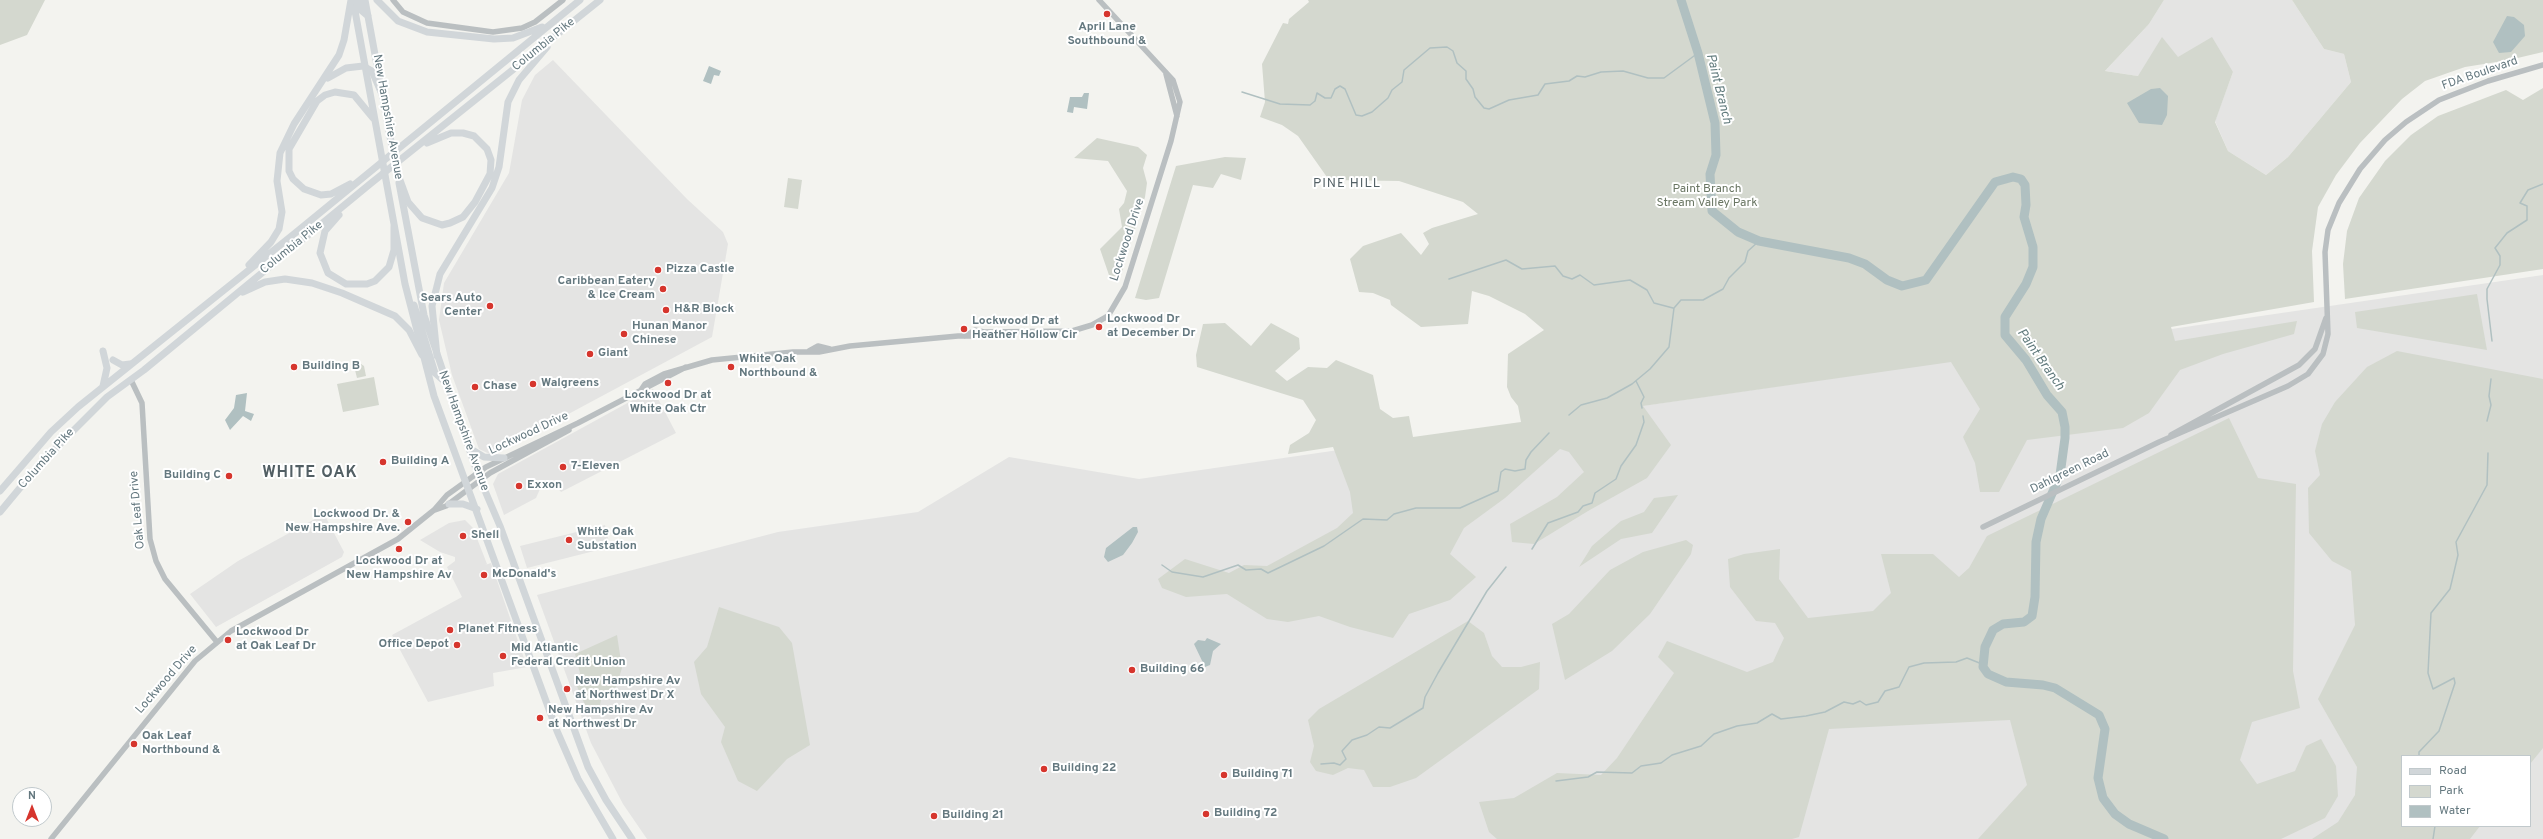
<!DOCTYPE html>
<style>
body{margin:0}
#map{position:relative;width:2543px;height:839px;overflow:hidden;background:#f3f3ef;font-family:Overpass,sans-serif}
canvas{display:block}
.legend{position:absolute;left:2401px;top:755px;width:130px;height:72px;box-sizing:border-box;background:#fff;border:1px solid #c1c9cc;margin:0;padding:5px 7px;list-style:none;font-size:12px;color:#64787f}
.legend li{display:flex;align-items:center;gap:8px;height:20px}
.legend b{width:20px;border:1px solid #c1c9cc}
.north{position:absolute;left:12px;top:787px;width:40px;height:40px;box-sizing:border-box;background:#fff;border:1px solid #c1c9cc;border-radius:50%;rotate:0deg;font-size:11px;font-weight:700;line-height:16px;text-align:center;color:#64787f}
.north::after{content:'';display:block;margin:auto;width:14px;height:18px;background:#d6352d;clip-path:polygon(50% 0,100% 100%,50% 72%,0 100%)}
</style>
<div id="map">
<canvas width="2543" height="839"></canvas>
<ul class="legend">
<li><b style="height:5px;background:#d1d6d9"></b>Road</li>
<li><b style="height:11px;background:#d4d8cf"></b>Park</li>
<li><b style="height:11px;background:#b0c0c1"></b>Water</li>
</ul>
<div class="north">N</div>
</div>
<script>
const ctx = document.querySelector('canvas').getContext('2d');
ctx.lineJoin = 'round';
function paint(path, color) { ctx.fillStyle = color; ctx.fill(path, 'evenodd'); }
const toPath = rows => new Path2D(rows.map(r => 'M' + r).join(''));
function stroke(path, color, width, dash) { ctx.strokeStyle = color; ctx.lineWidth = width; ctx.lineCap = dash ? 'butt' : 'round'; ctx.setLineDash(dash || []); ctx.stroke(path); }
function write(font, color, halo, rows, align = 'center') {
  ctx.font = font + ' Overpass,sans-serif'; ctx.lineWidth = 4; ctx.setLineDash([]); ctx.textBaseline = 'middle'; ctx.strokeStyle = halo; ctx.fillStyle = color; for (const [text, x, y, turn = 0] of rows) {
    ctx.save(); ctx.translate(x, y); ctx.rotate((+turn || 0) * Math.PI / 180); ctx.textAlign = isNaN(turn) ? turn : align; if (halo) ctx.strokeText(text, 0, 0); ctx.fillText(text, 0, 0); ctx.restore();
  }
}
paint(toPath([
 [2164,0,2292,0,2324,49,2344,54,2351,82,2288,157,2266,175,2228,151,2215,121,2233,72,2178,57,2138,76,2105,71,2149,24],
 [553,60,687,199,723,232,728,244,712,337,492,455,479,449,452,375,439,320,444,283,509,173,522,100,535,75],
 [2543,275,2543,839,647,839,623,804,591,743,537,595,778,532,918,512,1009,457,1139,479],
 [2402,756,2530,756,2530,826,2402,826],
 [653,389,676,433,561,492,553,482,540,489,536,498,504,515,493,484,498,474],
 [324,514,344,552,342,557,216,627,190,594,238,561],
 [465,520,473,528,487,564,485,565,491,563,527,667,493,673,494,686,428,702,392,635,462,597,447,567,455,561,455,557,440,552,420,540,449,523],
 [605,525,610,547,527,568,520,546]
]), '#e4e4e3');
paint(toPath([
 [0,0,45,0,27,35,0,45],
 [1308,0,2164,0,2149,24,2105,71,2138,76,2162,37,2178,57,2212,37,2233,72,2215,122,2228,151,2266,175,2288,157,2351,82,2344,54,2324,49,2292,0,2543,0,2543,52,2509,60,2465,67,2425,81,2402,99,2360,143,2336,175,2318,207,2312,251,2314,302,2171,327,2175,341,2297,321,2294,334,2223,354,2180,370,2149,413,2123,428,2027,440,1999,492,1980,492,1975,463,1963,437,1980,409,1951,362,1643,406,1671,445,1647,478,1588,511,1534,544,1512,542,1510,524,1557,497,1584,472,1569,452,1560,449,1505,498,1464,528,1450,554,1476,577,1450,600,1409,614,1393,638,1350,627,1319,616,1288,622,1267,619,1227,594,1186,597,1162,588,1158,579,1185,559,1229,573,1244,565,1267,566,1337,528,1353,513,1350,492,1333,447,1288,454,1290,445,1309,433,1316,420,1303,400,1197,367,1196,355,1203,324,1225,323,1251,346,1271,323,1299,338,1300,349,1275,371,1287,381,1308,367,1327,368,1336,360,1373,375,1380,409,1393,418,1409,416,1413,437,1521,422,1518,406,1511,397,1507,387,1508,354,1544,330,1525,314,1489,296,1472,291,1468,324,1421,327,1391,305,1390,300,1373,293,1359,292,1350,259,1363,246,1401,233,1421,255,1429,244,1423,233,1432,228,1478,214,1463,202,1399,181,1329,180,1298,136,1282,125,1260,117,1265,102,1262,64,1283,23,1288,24,1289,19,1309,2],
 [2543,88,2543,269,2345,299,2343,264,2347,231,2359,198,2385,161,2411,135,2438,116,2506,90,2523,100],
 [1097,138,1138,147,1147,155,1143,168,1147,183,1145,197,1121,275,1110,278,1100,249,1122,227,1119,209,1124,203,1127,191,1108,161,1074,158],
 [1225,157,1246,158,1241,180,1221,174,1213,188,1193,185,1159,298,1146,300,1135,298,1176,166],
 [788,178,802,180,798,209,784,207],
 [2477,294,2487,350,2357,328,2355,312],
 [2397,351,2543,379,2543,748,2530,764,2530,756,2402,756,2402,826,2480,826,2470,839,2312,839,2338,822,2355,795,2357,767,2318,699,2355,625,2351,571,2332,561,2309,533,2308,488,2320,475,2315,451,2322,424,2335,402,2367,367],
 [361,364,364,366,366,376,357,378,354,366],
 [374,377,379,405,343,412,337,384],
 [2229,418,2258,478,2296,484,2293,671,2300,708,2252,722,2240,760,2257,784,2295,771,2306,746,2321,739,2336,766,2338,796,2325,818,2281,839,1978,839,2027,785,2010,720,1829,729,1799,837,1792,839,1497,839,1489,832,1479,802,1514,798,1557,773,1601,775,1617,758,1674,673,1658,657,1667,641,1747,672,1773,662,1784,638,1775,623,1756,621,1730,587,1728,559,1744,554,1780,549,1779,579,1808,618,1873,611,1891,593,1881,554,1933,554,1959,577,1969,568,1987,536],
 [1678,495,1652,533,1621,539,1579,567,1592,546,1621,521,1644,512,1654,498],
 [1686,540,1693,545,1691,554,1650,614,1612,651,1565,680,1552,624,1569,614,1610,570,1643,552],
 [719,607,779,627,792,643,810,745,787,759,757,791,738,781,721,742,725,727,701,694,694,662,707,647],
 [1468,621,1484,633,1492,656,1502,667,1521,667,1540,662,1539,689,1416,778,1390,787,1373,787,1364,770,1348,768,1333,775,1316,771,1310,762,1314,746,1308,720,1319,709],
 [617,635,622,668,616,687,602,694,600,705,585,705,576,684,580,673,575,654]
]), '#d4d8cf');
paint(toPath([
 [2507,16,2514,17,2524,25,2525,36,2511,52,2499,53,2493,42],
 [709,66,721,71,719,76,714,75,711,84,703,81],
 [2160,88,2168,96,2167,115,2162,125,2139,123,2127,103,2151,89],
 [1084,93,1089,93,1087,109,1074,107,1073,113,1067,112,1070,97,1082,97],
 [247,393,245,411,254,414,251,421,243,416,230,430,225,420,234,408,236,395],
 [1133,527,1137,527,1138,532,1132,543,1123,555,1108,562,1104,557,1106,548],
 [1207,638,1221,644,1213,651,1210,665,1205,667,1194,644,1198,640,1205,641]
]), '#b0c0c1');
stroke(toPath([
 [1242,92,1280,104,1310,105,1315,101,1317,93,1325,98,1331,98,1335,89,1340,86,1345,89,1356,115,1362,116,1372,112,1388,98,1392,90,1402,82,1404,70,1430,48,1447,47,1453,51,1457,63,1466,71,1466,79,1473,89,1475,97,1484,108,1489,109,1509,100,1538,95,1545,84,1569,81,1577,76,1585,77,1601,72,1623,71,1648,78,1664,78,1698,53],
 [1449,279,1506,260,1522,269,1555,266,1563,276,1572,279,1580,275,1594,285,1630,280,1647,290,1654,303,1673,308],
 [2492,341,2487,299,2487,289,2500,265,2500,256,2495,248,2507,233,2527,220,2527,206,2520,203,2528,190,2543,184],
 [1636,381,1644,397,1641,403,1642,408],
 [1569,415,1581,405,1607,398,1632,384,1650,369,1669,347,1674,308,1681,300,1703,300,1723,289,1729,278,1745,262,1748,251,1759,241],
 [2487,421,2491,405,2489,396,2491,379],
 [1532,549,1548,523,1578,512,1583,506,1592,503,1595,493,1616,479,1621,466,1636,445,1644,422,1643,416],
 [1162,565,1172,572,1203,577,1238,565,1246,570,1261,569,1268,573,1324,546,1363,519,1387,520,1394,514,1416,508,1460,508,1498,491,1501,472,1505,469,1515,471,1525,469,1526,460,1531,452,1549,433],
 [2419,756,2419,752,2439,731,2455,683,2454,678,2433,689,2428,673,2431,613,2450,589,2458,555,2456,542,2487,485,2488,453],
 [1321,764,1334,763,1340,765,1346,759,1342,751,1352,740,1367,735,1379,727,1390,728,1423,708,1425,697,1438,673,1487,591,1506,567],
 [1556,781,1588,777,1597,772,1632,773,1641,766,1661,763,1672,755,1701,746,1714,734,1737,726,1757,723,1772,714,1781,719,1806,716,1825,712,1844,702,1853,704,1860,701,1866,705,1878,702,1885,691,1899,687,1909,667,1924,663,1956,662,1967,658,1982,664],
 [2433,839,2435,826]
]), '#b0c0c1', 1.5);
stroke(toPath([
 [1681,0,1698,53,1715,123,1716,155,1710,174,1712,211,1738,232,1759,241,1849,258,1865,264,1887,280,1902,286,1926,280,1995,182,2013,177,2021,179,2025,185,2026,205,2024,217,2033,247,2033,267,2026,284,2005,317,2005,335,2026,360,2047,395,2062,412,2065,427,2065,438,2060,475,2041,519,2036,542,2035,597,2032,616,2024,622,2003,624,1993,630,1985,647,1983,667,1988,674,2006,682,2043,685,2055,688,2099,715,2105,729,2098,778,2103,798,2115,814,2129,824,2164,839]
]), '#b0c0c1', 9);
stroke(toPath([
 [393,0,403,12,427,23,493,32,522,28,535,22,563,0],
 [1166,74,1177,116],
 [965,336,975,330,984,332,1072,331,1092,325,1108,316,1125,287,1171,141,1180,102,1173,80,1099,0],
 [809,351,818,346,830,349],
 [131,380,142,403,150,539,156,561,165,579,217,642],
 [641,390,645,384,664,374,712,360,793,352,819,352,850,346,958,336,976,336,984,332],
 [2171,435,2299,365,2315,349,2326,318],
 [435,510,446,506,490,473,569,430],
 [1983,527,2159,442,2288,386,2308,374,2323,354,2328,334,2325,252,2328,230,2339,203,2360,169,2385,140,2406,122,2439,100,2488,81,2543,65],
 [51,839,195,661,231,631,398,539,434,510,447,495,486,467,578,423,686,367]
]), '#babfc1', 5.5);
stroke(toPath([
 [353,0,405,284,434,396,557,731,578,779,613,839],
 [359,0,361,10,368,16],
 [365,0,396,169],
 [399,183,424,315,477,472,500,526,588,767,606,800,632,839],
 [414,305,435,373,445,382],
 [469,448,484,457,504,458],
 [449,504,463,504,477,509]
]), '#d1d6d9', 7);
stroke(toPath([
 [377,0,398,21,427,32,494,39,513,38,542,27],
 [328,78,346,68,363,66,372,71,382,94],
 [397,172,408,202,422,218,442,225,450,223,463,217,475,202,490,174,491,160,487,149,474,136,463,133,451,133,427,143],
 [350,184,331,194,321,195,304,189,293,179,289,171,289,149,317,101,325,95,335,92,354,95,373,118],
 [339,215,325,231,320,253,328,273,346,284,367,284,375,281,389,267,394,250,394,227],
 [249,265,271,242,279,229,282,212,277,181,280,153,294,124,339,55,344,40,351,0],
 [243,292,265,282,285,279,312,283,342,293,395,316,409,330,422,355],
 [437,356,432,306,440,274,492,188,499,167,508,102,519,80,547,47],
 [113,360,122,365,130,364],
 [103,386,107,368,103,351],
 [0,491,51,432,78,407,294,234,580,0],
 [0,512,39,465,107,397,144,370,370,184,600,0]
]), '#d1d6d9', 7);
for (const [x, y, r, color] of [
 [1107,14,4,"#d6352d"],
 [658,270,4,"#d6352d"],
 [663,289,4,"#d6352d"],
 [490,306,4,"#d6352d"],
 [666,310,4,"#d6352d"],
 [1099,327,4,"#d6352d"],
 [964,329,4,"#d6352d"],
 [624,334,4,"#d6352d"],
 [590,354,4,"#d6352d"],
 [294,367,4,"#d6352d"],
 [731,367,4,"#d6352d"],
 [668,383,4,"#d6352d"],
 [533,384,4,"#d6352d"],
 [475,387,4,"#d6352d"],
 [383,462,4,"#d6352d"],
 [563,467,4,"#d6352d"],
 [229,476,4,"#d6352d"],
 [519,486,4,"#d6352d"],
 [408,522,4,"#d6352d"],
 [463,536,4,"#d6352d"],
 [569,540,4,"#d6352d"],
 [399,549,4,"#d6352d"],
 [484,575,4,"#d6352d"],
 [450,630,4,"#d6352d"],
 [228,640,4,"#d6352d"],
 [457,645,4,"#d6352d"],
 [503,656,4,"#d6352d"],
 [1132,670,4,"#d6352d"],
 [567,689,4,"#d6352d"],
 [540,718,4,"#d6352d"],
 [134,744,4,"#d6352d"],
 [1044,769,4,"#d6352d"],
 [1224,775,4,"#d6352d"],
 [1206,814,4,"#d6352d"],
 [934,816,4,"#d6352d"]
]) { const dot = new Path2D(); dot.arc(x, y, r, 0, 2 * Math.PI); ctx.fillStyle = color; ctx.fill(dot); stroke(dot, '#fff', 1.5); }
write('bold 12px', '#64787f', '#fff', [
 ["April Lane",1107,28,"center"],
 ["Southbound &",1107,42,"center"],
 ["Pizza Castle",666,270],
 ["Caribbean Eatery",655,282,"right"],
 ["& Ice Cream",655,296,"right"],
 ["Sears Auto",482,299,"right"],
 ["Center",482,313,"right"],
 ["H&R Block",674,310],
 ["Lockwood Dr",1107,320],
 ["at December Dr",1107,334],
 ["Lockwood Dr at",972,322],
 ["Heather Hollow Cir",972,336],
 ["Hunan Manor",632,327],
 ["Chinese",632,341],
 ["Giant",598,354],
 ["White Oak",739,360],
 ["Northbound &",739,374],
 ["Building B",302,367],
 ["Walgreens",541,384],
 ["Chase",483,387],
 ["Lockwood Dr at",668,396,"center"],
 ["White Oak Ctr",668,410,"center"],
 ["Building A",391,462],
 ["7-Eleven",571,467],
 ["Building C",221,476,"right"],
 ["Exxon",527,486],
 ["Lockwood Dr. &",400,515,"right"],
 ["New Hampshire Ave.",400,529,"right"],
 ["White Oak",577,533],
 ["Substation",577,547],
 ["Shell",471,536],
 ["Lockwood Dr at",399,562,"center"],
 ["New Hampshire Av",399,576,"center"],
 ["McDonald's",492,575],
 ["Planet Fitness",458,630],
 ["Lockwood Dr",236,633],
 ["at Oak Leaf Dr",236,647],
 ["Office Depot",449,645,"right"],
 ["Mid Atlantic",511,649],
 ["Federal Credit Union",511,663],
 ["Building 66",1140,670],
 ["New Hampshire Av",575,682],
 ["at Northwest Dr X",575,696],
 ["New Hampshire Av",548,711],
 ["at Northwest Dr",548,725],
 ["Oak Leaf",142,737],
 ["Northbound &",142,751],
 ["Building 22",1052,769],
 ["Building 71",1232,775],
 ["Building 72",1214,814],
 ["Building 21",942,816]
], 'left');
write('12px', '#64787f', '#fff', [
 ["Columbia Pike",544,45,-39],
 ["FDA Boulevard",2480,74,-19],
 ["New Hampshire Avenue",387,117,80],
 ["Lockwood Drive",1128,240,-72],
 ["Columbia Pike",292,248,-39],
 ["New Hampshire Avenue",463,431,70],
 ["Lockwood Drive",529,434,-25],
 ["Columbia Pike",47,459,-48],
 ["Dahlgreen Road",2070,472,-26],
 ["Oak Leaf Drive",138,510,-95],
 ["Lockwood Drive",167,680,-49]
]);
write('12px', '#6a7663', '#fff', [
 ["Paint Branch",1707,190],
 ["Stream Valley Park",1707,204]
]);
write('italic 13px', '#607a7c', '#fff', [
 ["Paint Branch",1718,89,76],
 ["Paint Branch",2040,360,55]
]);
ctx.letterSpacing = '1px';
write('13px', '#525f64', '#fff', [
 ["PINE HILL",1347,184]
]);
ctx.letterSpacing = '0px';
ctx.letterSpacing = '1px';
write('bold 16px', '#525f64', '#fff', [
 ["WHITE OAK",310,474]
]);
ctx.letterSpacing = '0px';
</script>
